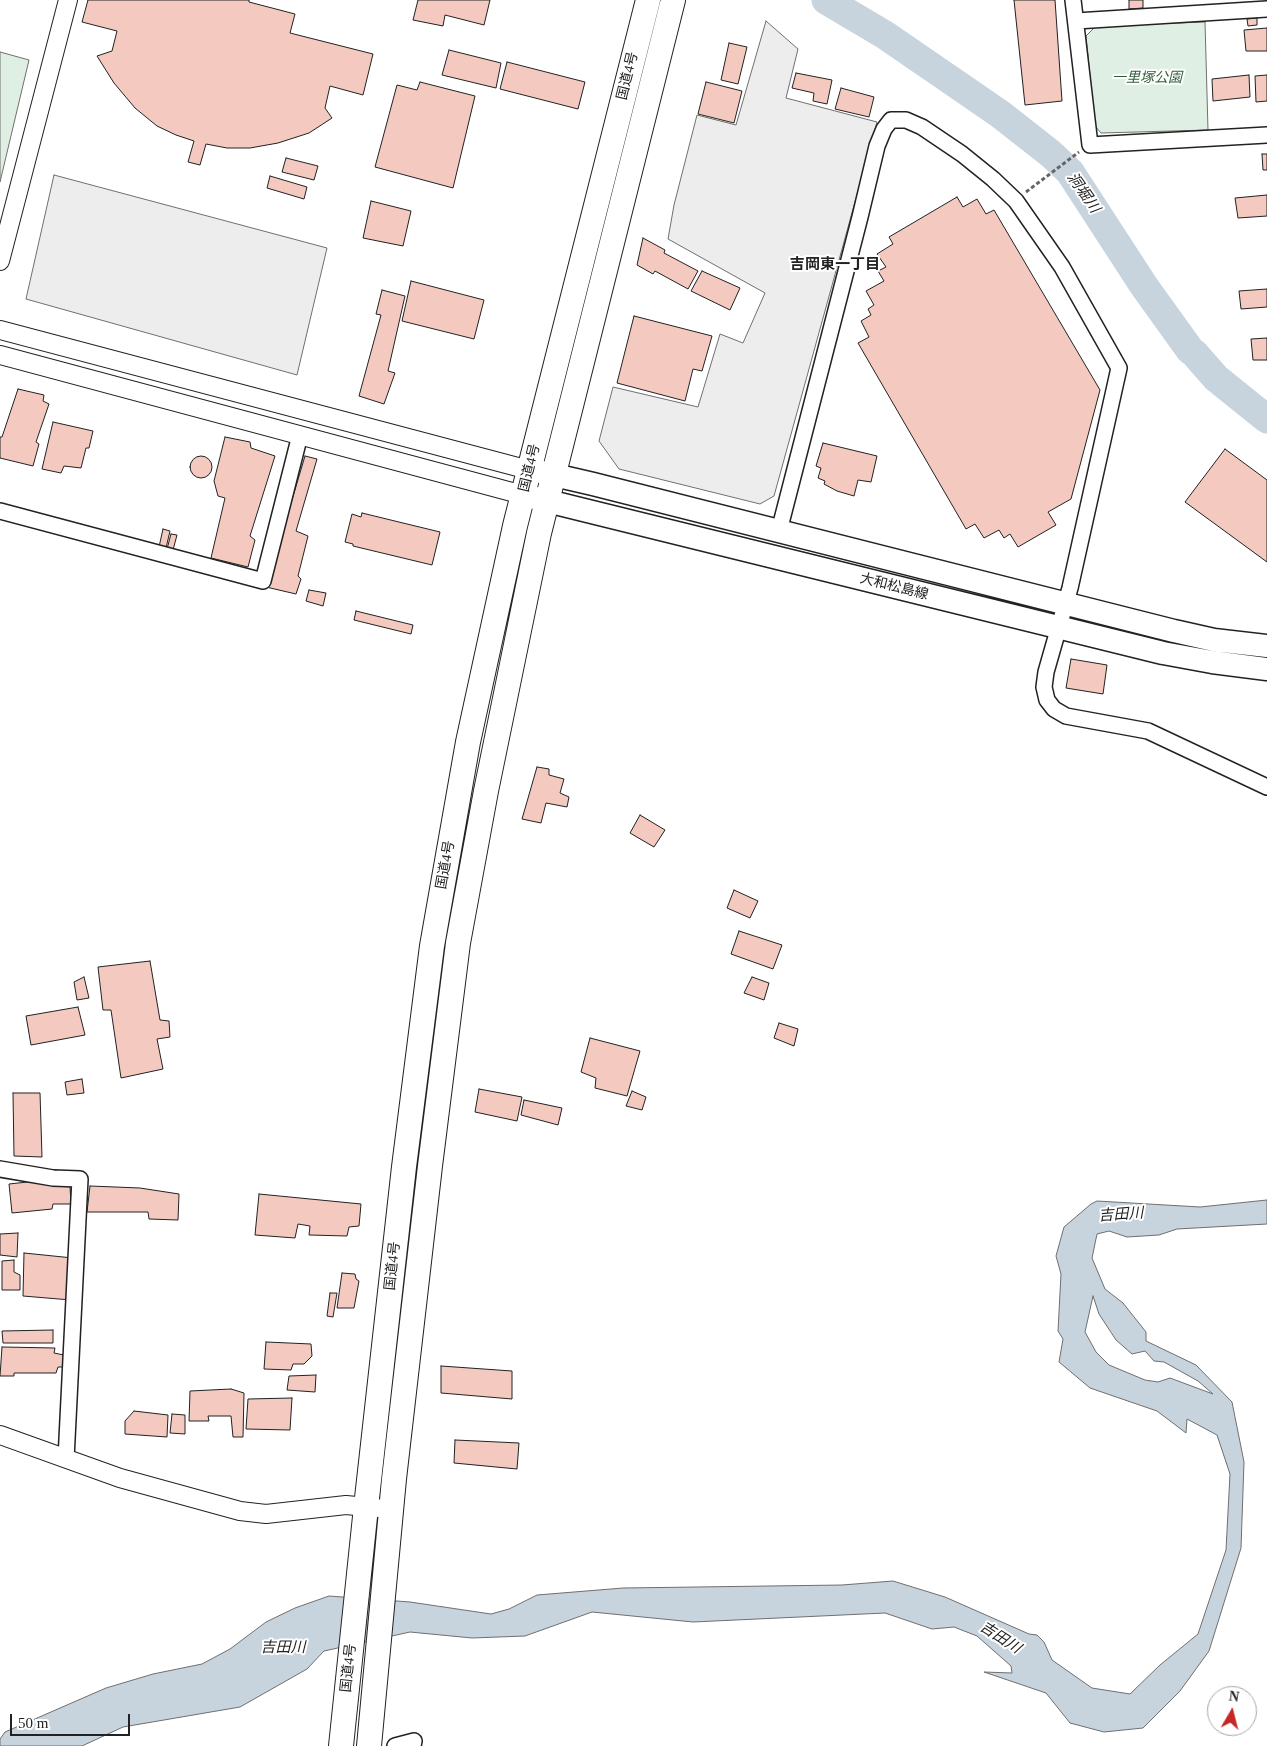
<!DOCTYPE html>
<meta charset="utf-8">
<style>
body{margin:0}
#map{position:relative;width:1267px;height:1746px;overflow:hidden;background:#fff;font-family:"Times New Roman",serif}
canvas{display:block}
.north{position:absolute;left:1207px;top:1686px;width:50px;height:50px;box-sizing:border-box;background:#fff;border:1px solid #a7a7a7;border-radius:50%;rotate:8deg;font-size:14px;font-weight:700;line-height:20px;text-align:center;color:#222}
.north::after{content:'';display:block;margin:auto;width:18px;height:22px;background:#c62828;clip-path:polygon(50% 0,100% 100%,50% 72%,0 100%)}
.scale{position:absolute;left:10px;top:1714px;width:120px;height:22px;box-sizing:border-box;border:2px solid #222;border-top:0;padding-left:6px;font-size:15px;line-height:18px;white-space:nowrap;color:#222;-webkit-text-stroke:4px #fff;paint-order:stroke}
</style>
<div id="map">
<canvas width="1267" height="1746"></canvas>
<div class="north">N</div>
<div class="scale">50 m</div>
</div>
<script>
const ctx = document.querySelector('canvas').getContext('2d');
ctx.lineJoin = 'round';
function paint(path, color) { ctx.fillStyle = color; ctx.fill(path, 'evenodd'); }
const toPath = rows => new Path2D(rows.map(r => 'M' + r).join(''));
function stroke(path, color, width, dash) { ctx.strokeStyle = color; ctx.lineWidth = width; ctx.lineCap = dash ? 'butt' : 'round'; ctx.setLineDash(dash || []); ctx.stroke(path); }
function write(font, color, halo, rows, align = 'center') {
  ctx.font = font + ' "Times New Roman","Noto Sans JP",serif'; ctx.lineWidth = 4; ctx.setLineDash([]); ctx.textBaseline = 'middle'; ctx.strokeStyle = halo; ctx.fillStyle = color; for (const [text, x, y, turn = 0] of rows) {
    ctx.save(); ctx.translate(x, y); ctx.rotate((+turn || 0) * Math.PI / 180); ctx.textAlign = isNaN(turn) ? turn : align; if (halo) ctx.strokeText(text, 0, 0); ctx.fillText(text, 0, 0); ctx.restore();
  }
}
const green = toPath([
 [1205,22,1208,130,1101,133,1095,126,1086,36,1096,26,1205,22],
 [0,52,29,60,0,182,0,52]
]);
paint(green, '#e0efe3');
stroke(green, '#6f6f6f', 1);
const parking = toPath([
 [766,21,798,49,786,98,877,122,774,496,760,504,619,469,599,441,613,387,698,407,720,334,743,343,765,293,668,239,674,205,697,115,736,125,766,21],
 [54,175,327,248,297,375,26,299,54,175]
]);
paint(parking, '#ededed');
stroke(parking, '#6f6f6f', 1);
const water = toPath([
 [1267,1200,1267,1224,1177,1229,1159,1235,1127,1237,1109,1231,1097,1234,1092,1258,1105,1289,1123,1303,1146,1332,1146,1341,1196,1365,1232,1402,1244,1462,1241,1548,1209,1651,1180,1691,1143,1728,1104,1732,1070,1723,1046,1693,984,1672,1012,1673,1011,1666,977,1636,954,1627,932,1629,885,1613,693,1622,592,1612,525,1636,472,1638,410,1632,324,1651,307,1669,240,1707,123,1727,82,1746,0,1746,0,1739,5,1732,106,1688,153,1674,202,1664,230,1649,266,1622,295,1608,329,1596,410,1602,491,1614,509,1609,537,1595,623,1588,842,1585,893,1581,945,1597,1029,1634,1037,1635,1044,1642,1052,1660,1092,1688,1130,1694,1160,1665,1198,1634,1226,1550,1230,1474,1217,1435,1187,1419,1186,1433,1157,1411,1090,1388,1059,1362,1063,1339,1058,1331,1061,1274,1056,1256,1064,1227,1091,1204,1097,1201,1200,1207,1267,1200],
 [1093,1296,1099,1314,1116,1340,1132,1354,1145,1351,1154,1361,1164,1362,1198,1381,1213,1394,1170,1378,1158,1382,1145,1380,1109,1365,1096,1352,1085,1332,1093,1296]
]);
paint(water, '#c7d3dd');
stroke(water, '#6f6f6f', 1);
stroke(toPath([
 [826,0,885,35,1000,114,1051,154,1070,172,1144,286,1190,350,1195,354,1216,378,1267,419]
]), '#c7d3dd', 29);
const building = toPath([
 [88,0,249,0,249,2,295,14,290,33,373,54,363,95,330,86,325,108,332,118,309,133,278,143,250,148,227,148,206,144,200,165,188,162,194,141,176,135,157,126,135,108,114,83,97,56,112,51,117,31,82,22,88,0],
 [418,0,490,0,484,25,445,15,443,26,413,20,418,0],
 [1014,0,1055,0,1062,101,1025,105,1014,0],
 [1129,0,1143,0,1143,8,1129,9,1129,0],
 [1257,18,1257,25,1248,26,1247,19,1257,18],
 [1267,28,1267,51,1246,51,1244,30,1267,28],
 [729,43,747,47,738,84,721,80,729,43],
 [449,50,501,63,496,88,442,75,449,50],
 [507,62,585,82,578,109,500,89,507,62],
 [796,73,832,80,827,104,813,101,814,93,792,88,796,73],
 [1249,75,1250,97,1213,101,1212,79,1249,75],
 [1267,75,1267,101,1256,102,1255,76,1267,75],
 [420,82,475,96,453,188,375,167,397,85,417,90,420,82],
 [706,82,742,91,734,123,698,114,706,82],
 [841,88,874,97,869,117,835,109,841,88],
 [1262,154,1267,154,1267,170,1263,170,1262,154],
 [286,158,318,166,314,180,282,172,286,158],
 [270,176,307,187,304,199,267,188,270,176],
 [1267,195,1267,216,1238,218,1235,198,1267,195],
 [957,197,963,207,977,199,986,214,994,210,1100,390,1071,499,1048,512,1056,525,1018,547,1010,534,1004,538,999,530,984,538,975,524,966,529,858,343,869,337,861,321,871,315,868,309,874,305,866,291,884,281,878,271,886,267,877,254,893,244,889,237,957,197],
 [371,201,411,211,403,246,363,238,371,201],
 [643,238,665,250,664,253,698,271,688,289,655,271,653,274,637,265,643,238],
 [702,271,740,288,730,310,691,291,702,271],
 [411,281,484,300,474,339,402,321,411,281],
 [1267,289,1267,307,1241,309,1239,291,1267,289],
 [382,290,405,296,388,371,395,373,384,404,359,396,381,315,376,314,382,290],
 [634,316,712,336,702,371,693,369,685,401,617,383,634,316],
 [1267,338,1267,360,1253,360,1251,339,1267,338],
 [18,389,44,395,43,401,49,404,36,442,39,444,33,466,0,458,0,437,2,437,18,389],
 [53,422,93,431,89,448,86,448,81,468,64,466,61,473,42,469,53,422],
 [225,437,250,442,251,448,275,456,250,536,255,540,248,567,211,558,225,498,218,496,214,481,225,437],
 [823,443,877,456,871,482,858,480,854,496,837,491,824,484,825,481,818,478,821,468,816,466,823,443],
 [1225,449,1267,480,1267,562,1185,502,1225,449],
 '190 467a11 11 0 1 1 22 0a11 11 0 1 1-22 0Z',
 [305,456,317,459,296,531,308,536,298,576,301,579,296,594,266,587,305,456],
 [362,513,440,532,432,565,353,546,353,544,345,542,352,514,361,517,362,513],
 [163,529,170,531,166,548,159,547,163,529],
 [171,534,177,535,173,550,167,549,171,534],
 [309,590,326,593,323,606,306,601,309,590],
 [356,611,413,625,411,634,354,620,356,611],
 [1071,659,1107,665,1103,694,1066,688,1071,659],
 [537,767,549,769,549,775,564,779,560,793,569,797,567,807,546,803,541,823,522,819,537,767],
 [640,815,665,830,654,847,630,833,640,815],
 [734,890,758,901,750,918,727,908,734,890],
 [739,931,782,945,773,969,731,954,739,931],
 [150,961,160,1020,169,1021,170,1037,157,1039,163,1069,121,1078,111,1010,103,1010,98,967,150,961],
 [84,977,89,998,77,1000,74,982,84,977],
 [752,977,769,983,764,1000,744,993,752,977],
 [78,1007,85,1035,31,1045,26,1016,78,1007],
 [779,1023,798,1029,794,1046,774,1038,779,1023],
 [590,1038,640,1051,627,1096,595,1088,596,1078,581,1072,590,1038],
 [82,1079,84,1093,67,1095,65,1082,82,1079],
 [479,1089,522,1097,517,1121,475,1112,479,1089],
 [632,1091,646,1097,642,1110,626,1106,632,1091],
 [13,1093,40,1093,42,1157,14,1156,13,1093],
 [524,1100,562,1108,558,1125,521,1115,524,1100],
 [46,1180,70,1186,71,1204,53,1204,52,1209,12,1213,9,1184,46,1180],
 [90,1186,140,1188,179,1194,178,1220,149,1219,148,1212,87,1212,90,1186],
 [259,1194,361,1204,359,1226,349,1227,347,1236,309,1235,310,1226,298,1224,295,1238,255,1235,259,1194],
 [18,1233,17,1257,0,1255,0,1234,18,1233],
 [24,1253,73,1258,71,1300,23,1296,24,1253],
 [14,1260,14,1272,20,1275,20,1290,2,1290,2,1261,14,1260],
 [342,1273,355,1274,356,1279,359,1281,354,1308,337,1308,342,1273],
 [330,1293,337,1293,333,1317,327,1316,330,1293],
 [53,1330,53,1343,3,1343,2,1331,53,1330],
 [266,1342,311,1344,312,1356,304,1364,293,1364,291,1370,264,1369,266,1342],
 [2,1347,55,1348,54,1353,64,1355,64,1367,58,1367,56,1373,14,1373,14,1376,0,1376,2,1347],
 [441,1366,512,1371,512,1399,441,1393,441,1366],
 [316,1375,315,1392,287,1390,289,1376,316,1375],
 [231,1389,244,1393,243,1437,233,1437,231,1416,208,1416,209,1421,189,1421,190,1391,231,1389],
 [292,1398,290,1430,246,1429,248,1399,292,1398],
 [134,1411,168,1415,167,1437,125,1434,125,1421,134,1411],
 [172,1414,185,1415,185,1434,170,1433,172,1414],
 [455,1440,519,1443,517,1469,454,1463,455,1440]
]);
paint(building, '#f3c9c0');
stroke(building, '#222', 1);
const minor = toPath([
 [1073,0,1090,145,1267,135],
 [1076,21,1267,9],
 [0,511,263,581,300,435],
 [779,531,860,217,877,146,884,129,891,120,906,120,922,127,962,154,993,179,1016,201,1062,267,1119,368,1070,588,1046,672,1044,687,1047,700,1054,709,1066,716,1148,731,1267,787],
 [0,1169,53,1178,80,1179,66,1459],
 [395,1746,414,1741,413,1746]
]);
const tertiary = toPath([
 [0,261,68,0],
 [0,330,529,470],
 [0,355,523,495],
 [0,1435,120,1478,240,1511,266,1514,346,1505,377,1508]
]);
const primary = toPath([
 [537,471,593,484,1174,631,1214,640,1267,646],
 [523,495,1163,653,1212,662,1267,669]
]);
const trunk = toPath([
 [341,1746,366,1507,404,1167,432,946,468,742,515,526,648,0],
 [369,1746,394,1479,430,1166,458,943,486,791,539,533,673,0]
]);
stroke(minor, '#222', 18);
stroke(tertiary, '#222', 20);
stroke(primary, '#222', 25);
stroke(trunk, '#222', 26);
stroke(toPath([
 [1026,192,1079,152]
]), '#646464', 3, [4, 2.5]);
stroke(minor, '#fff', 15);
stroke(tertiary, '#fff', 18);
stroke(primary, '#fff', 22);
stroke(trunk, '#fff', 24);
write('14px', '#222', '#fff', [
 ["国道4号",628,76,-76],
 ["国道4号",530,468,-76],
 ["大和松島線",894,587,14],
 ["国道4号",446,865,-80],
 ["国道4号",393,1266,-84],
 ["国道4号",349,1668,-84]
]);
write('italic 14px', '#2f5e38', '#fff', [
 ["一里塚公園",1147,78]
]);
write('italic 15px', '#222', '#fff', [
 ["洞堀川",1083,193,55],
 ["吉田川",1121,1215,-4],
 ["吉田川",1000,1638,33],
 ["吉田川",283,1648]
]);
write('bold 15px', '#222', '#fff', [
 ["吉岡東一丁目",835,265]
]);
</script>
